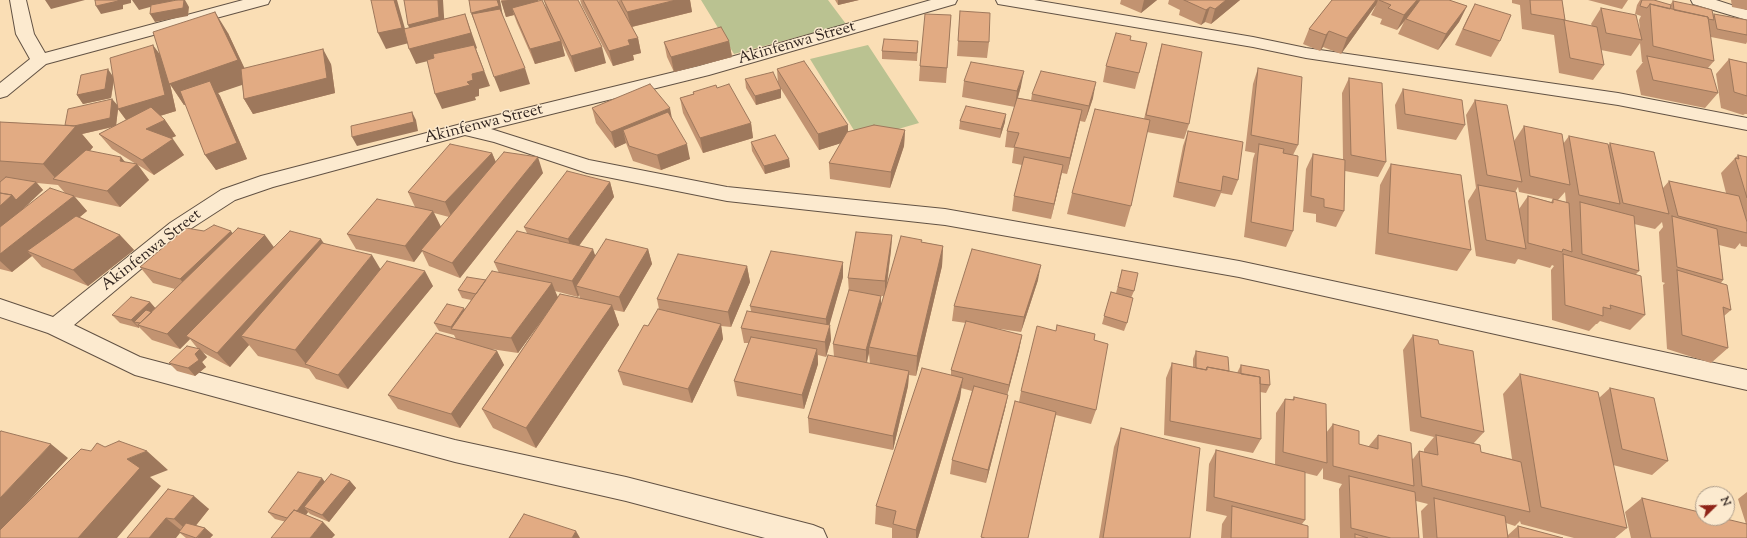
<!DOCTYPE html>
<style>
body{margin:0}
#map{position:relative;width:1747px;height:538px;overflow:hidden;background:#fadeb5;font-family:"Sorts Mill Goudy",serif}
canvas{display:block}
.north{position:absolute;left:1695px;top:486px;width:40px;height:40px;box-sizing:border-box;background:#fceacf;border:1px solid #aa9a88;border-radius:50%;rotate:67deg;font-size:11px;font-weight:700;line-height:16px;text-align:center;color:#2f231e}
.north::after{content:'';display:block;margin:auto;width:14px;height:18px;background:#8f2418;clip-path:polygon(50% 0,100% 100%,50% 72%,0 100%)}
</style>
<div id="map">
<canvas width="1747" height="538"></canvas>
<div class="north">N</div>
</div>
<script>
const ctx = document.querySelector('canvas').getContext('2d');
ctx.lineJoin = 'round';
function paint(path, color) { ctx.fillStyle = color; ctx.fill(path, 'evenodd'); }
const toPath = rows => new Path2D(rows.map(r => 'M' + r).join(''));
function stroke(path, color, width, dash) { ctx.strokeStyle = color; ctx.lineWidth = width; ctx.lineCap = dash ? 'butt' : 'round'; ctx.setLineDash(dash || []); ctx.stroke(path); }
function write(font, color, halo, rows, align = 'center') {
  ctx.font = font + ' "Sorts Mill Goudy",serif'; ctx.lineWidth = 3; ctx.setLineDash([]); ctx.textBaseline = 'middle'; ctx.strokeStyle = halo; ctx.fillStyle = color; for (const [text, x, y, turn = 0] of rows) {
    ctx.save(); ctx.translate(x, y); ctx.rotate((+turn || 0) * Math.PI / 180); ctx.textAlign = isNaN(turn) ? turn : align; if (halo) ctx.strokeText(text, 0, 0); ctx.fillText(text, 0, 0); ctx.restore();
  }
}
paint(toPath([
 [701,0,828,0,846,24,734,54],
 [868,45,919,123,860,140,810,59]
]), '#bac291');
const minor = toPath([
 [10,0,26,0,34,34,45,53,243,0,270,0,268,4,46,64,7,96,0,98,0,83,30,59,16,34,10,0],
 [931,0,957,0,955,4,709,75,491,129,589,160,727,187,945,209,1239,261,1747,370,1747,390,1239,277,945,225,727,201,587,173,494,142,465,135,273,187,235,200,184,233,74,325,140,357,455,440,626,477,813,525,823,529,827,538,765,538,626,501,455,462,135,375,48,333,0,317,0,299,53,317,170,223,221,190,261,176,465,123,699,66,931,0],
 [996,0,1034,0,1253,37,1306,48,1618,93,1747,118,1747,130,1618,105,1306,58,1253,47,1004,5,998,4,996,0],
 [1691,0,1716,0,1747,10,1747,20,1693,4,1691,0]
]);
stroke(minor, '#625244', 2);
paint(minor, '#fceacf');
paint(toPath([
 [501,0,538,0,547,12,544,0,606,63,575,72,562,43,565,56,535,64,517,23,514,15,506,17],
 [580,0,617,0,622,9,619,4,618,0,690,0,692,12,632,27,638,38,641,53,633,55,634,60,613,66,582,6],
 [835,0,859,0,838,5],
 [1121,0,1157,0,1141,13,1120,4],
 [1169,0,1240,0,1211,24,1205,22,1201,25,1179,15,1180,10,1168,4],
 [1332,0,1449,0,1467,6,1459,22,1438,50,1398,34,1404,22,1397,30,1380,24,1382,19,1371,15,1376,5,1341,54,1323,47,1320,51,1303,44,1309,29],
 [1512,0,1562,0,1565,20,1592,26,1591,24,1601,8,1640,30,1639,20,1641,16,1635,14,1637,5,1640,0,1654,0,1670,5,1673,1,1713,15,1714,14,1747,20,1747,42,1746,44,1711,37,1709,27,1714,61,1708,68,1718,93,1705,108,1641,95,1636,71,1643,62,1642,62,1640,43,1631,56,1601,50,1604,65,1593,80,1559,73,1554,35,1522,29,1520,5,1512,3],
 [1588,0,1628,0,1622,9],
 [1731,0,1747,0,1747,10,1732,7],
 [1475,4,1500,41,1491,57,1455,45,1467,19],
 [960,11,989,42,987,58,957,56],
 [951,15,946,83,919,81,920,66],
 [228,33,244,68,331,64,335,93,253,114,244,99,242,84,218,93,220,96,247,159,216,170,205,155,186,104,184,105,170,84,176,111,160,116,165,120,176,136,171,138,184,155,154,175,138,165,149,180,120,207,75,197,87,211,80,217,120,235,134,250,88,286,42,267,32,256,12,272,0,269,0,182,2,181,0,181,0,122,65,125,112,99,118,106,114,81,111,98,83,104,77,95,113,75,161,56],
 [118,109,126,120,116,125],
 [113,127,99,134,112,149,136,164,125,162,90,151,93,147,82,134],
 [37,183,58,185,65,193,24,208,43,190],
 [1130,40,1147,43,1135,89,1103,82,1106,66],
 [729,41,732,57,674,72,667,57,664,42],
 [918,41,917,61,882,59,882,51],
 [1162,44,1189,124,1184,139,1147,132,1131,206,1125,227,1067,214,1072,193,1144,119,1158,59],
 [1729,59,1747,63,1747,114,1745,114,1743,115,1721,108,1716,74],
 [1258,68,1298,145,1293,155,1293,231,1286,247,1244,237,1253,159,1255,153,1245,151,1253,84],
 [777,69,848,132,905,130,904,146,890,188,830,179,829,163,841,143,819,150,778,84],
 [1349,78,1386,162,1378,177,1345,171,1344,211,1336,227,1316,222,1316,214,1303,212,1306,169,1313,154,1343,160,1342,93],
 [745,79,781,89,781,98,756,105,746,88],
 [964,81,1021,86,1018,98,1031,100,1032,94,1093,98,1085,122,1080,121,1067,174,1062,173,1051,219,1012,211,1014,196,1022,165,1012,163,1014,148,1005,147,1007,131,1015,107,962,97],
 [717,88,751,123,753,138,703,153,683,113,680,98,693,94,693,92],
 [1403,89,1465,125,1456,140,1397,129,1395,105],
 [1475,100,1514,141,1524,126,1563,144,1569,136,1608,146,1610,143,1663,188,1669,181,1726,193,1721,173,1738,155,1747,157,1747,247,1741,246,1740,243,1735,249,1719,245,1723,280,1721,283,1731,310,1724,316,1728,348,1711,363,1667,349,1663,285,1665,283,1662,282,1659,232,1663,227,1662,222,1655,229,1634,224,1639,271,1636,274,1645,315,1630,330,1600,321,1597,324,1596,324,1589,331,1552,320,1551,270,1554,266,1552,265,1550,268,1518,259,1515,264,1476,256,1468,201,1476,188,1466,115],
 [1518,187,1519,192,1553,199,1551,202,1528,196,1519,209,1515,192],
 [1565,192,1566,202,1558,200],
 [592,108,672,118,690,159,661,170,633,161,626,143,615,148,596,123],
 [960,121,1005,122,1000,138,959,129],
 [1188,131,1238,180,1232,195,1221,193,1215,207,1173,197,1183,146],
 [751,142,789,159,790,167,765,174,752,151],
 [492,153,496,162,543,173,460,278,429,266,422,251,414,262,356,249,347,234,415,207,408,192],
 [434,213,449,217,436,233,441,227],
 [1391,164,1471,250,1457,271,1375,254,1380,185],
 [610,182,614,197,579,246,596,255,648,249,652,264,624,312,614,310,619,325,536,448,493,428,482,409,540,323,518,353,491,349,497,351,504,365,460,428,398,409,388,395,456,339,454,335,439,331,434,323,465,309,471,300,462,298,458,290,486,280,499,273,494,262,527,233,524,227],
 [555,291,578,297,579,295,580,298,558,297],
 [204,231,232,233,274,247,324,244,381,269,433,286,348,389,316,379,309,369,258,356,249,345,230,367,202,352,207,357,202,362,206,367,195,376,177,371,169,363,198,349,190,339,180,349,152,340,139,327,139,328,120,323,112,315,150,302,155,308,175,289,153,283,140,267],
 [892,235,891,250,887,286,922,242,943,246,942,266,916,376,909,375,908,386,893,450,809,433,808,418,834,357,833,344,849,293,848,278],
 [881,296,884,296,881,306],
 [869,353,870,364,867,363],
 [747,266,750,282,731,327,721,326,723,339,692,403,623,385,618,371,659,309,657,299],
 [1122,270,1134,291,1131,298,1127,323,1124,331,1102,324,1111,292,1116,293],
 [843,277,829,325,831,340,826,357,818,355,818,364,804,409,737,396,734,381,749,343,744,343,741,328,751,311,750,306],
 [1038,280,1021,332,987,327,1022,335,1019,350,1007,395,1008,395,1005,409,986,483,950,474,952,460,972,391,961,388,960,398,918,538,892,538,892,528,875,524,876,506,951,375,951,370,966,323,952,321,954,306],
 [1413,335,1439,344,1484,432,1473,444,1481,452,1512,459,1503,394,1520,374,1599,398,1610,388,1668,461,1652,475,1613,465,1627,528,1615,538,1574,538,1521,524,1520,521,1515,526,1506,523,1508,535,1518,526,1563,538,1423,538,1421,511,1428,504,1416,501,1419,538,1340,538,1339,489,1342,484,1323,479,1323,468,1317,476,1305,473,1305,520,1302,524,1308,538,1221,538,1222,524,1227,516,1206,511,1209,464,1216,450,1275,465,1276,413,1285,399,1292,400,1294,397,1326,433,1333,424,1359,444,1368,447,1378,435,1413,459,1419,451,1424,452,1424,449,1434,437,1410,431,1403,350],
 [1094,340,1096,410,1091,424,1056,415,1028,538,981,538,1015,401,1019,402,1021,391],
 [1196,351,1229,371,1237,373,1241,365,1270,385,1266,393,1260,392,1261,439,1253,453,1164,435,1166,378,1172,363,1193,367,1193,359],
 [1121,428,1190,538,1099,538,1114,447],
 [350,481,356,488,329,522,310,514,308,512,306,515,323,522,335,535,275,519,268,512,325,482],
 [168,489,209,509,196,525,205,528,213,535,210,538,186,538,180,533,127,538],
 [1747,492,1747,538,1631,538,1625,512,1642,498,1746,524,1738,499]
]), '#c29371');
paint(toPath([
 [45,0,85,0,51,9],
 [118,0,131,0,131,3,123,5,123,9,101,14,96,6],
 [132,0,176,0,139,10],
 [184,0,185,0,189,7,188,16,155,22,150,14],
 [394,0,397,0,409,43,386,49,378,33],
 [438,0,443,0,445,32,414,40,408,25],
 [497,0,500,0,504,22,477,28,471,13],
 [508,0,538,0,540,10,512,8,514,15,506,17,501,1],
 [676,0,690,0,692,12,631,27,627,12],
 [838,0,859,0,838,5],
 [1144,0,1157,0,1141,13],
 [1226,0,1240,0,1211,24,1215,9],
 [1376,0,1378,0,1376,5,1341,54,1347,38],
 [1417,0,1421,0,1397,30,1404,15],
 [1467,6,1459,22,1438,50,1446,34],
 [1210,7,1205,22,1201,25,1206,10],
 [215,12,228,33,251,82,218,93,220,96,247,159,216,170,205,155,216,94,184,105,170,84,176,111,130,125,118,109,116,126,82,134,93,147,64,182,57,180,43,164,64,128,112,99,119,107,153,45,164,60],
 [465,14,477,48,476,49,490,86,479,89,479,96,475,97,476,100,442,109,435,94,467,82,472,74,476,49,416,64,409,49],
 [1329,31,1323,47,1320,51,1326,35],
 [638,38,641,53,633,55,634,60,613,66,609,51,628,40],
 [561,41,565,56,535,64,530,49],
 [729,41,732,57,674,72,671,57],
 [602,47,606,63,575,72,571,56],
 [323,49,331,64,335,93,253,114,244,99],
 [525,68,530,84,500,92,494,77],
 [108,69,114,78,111,98,83,104,77,95],
 [1024,71,1021,86,1015,107,1017,91],
 [1096,82,1093,98,1085,122,1089,106],
 [781,89,781,98,756,105,755,96],
 [670,108,673,124,623,130,626,143,615,148,611,132],
 [1082,110,1079,125,1067,174,1070,158],
 [412,112,416,120,418,131,357,146,352,137],
 [1006,114,1005,122,1000,138,1001,129],
 [165,120,176,136,158,144,146,129],
 [751,123,753,138,703,153,700,138],
 [848,125,848,141,819,150,818,134],
 [905,130,904,146,890,188,891,172],
 [173,139,184,155,154,175,142,160],
 [687,144,690,159,661,170,657,155],
 [492,153,498,168,452,218,445,202],
 [121,157,131,169,137,164,149,180,120,207,107,191,120,161],
 [538,157,543,173,460,278,452,263],
 [789,159,790,167,765,174,764,166],
 [1063,165,1060,181,1051,219,1054,204],
 [36,182,43,190,24,208,0,245,0,206,12,195],
 [610,182,614,197,573,254,568,239],
 [74,196,87,211,34,254,27,251,32,256,12,272,0,261,0,254],
 [433,211,441,227,414,262,405,246],
 [231,231,242,246,193,295,180,279],
 [120,235,134,250,88,286,73,270],
 [265,235,276,250,186,336,190,339,180,349,167,334],
 [892,235,891,250,885,296,885,281],
 [321,239,331,254,241,336,249,345,230,367,217,353],
 [943,246,942,266,916,376,917,356],
 [593,249,598,264,576,286,579,295,578,297,572,281],
 [648,249,652,264,624,312,619,297],
 [372,255,384,275,306,364,295,350],
 [843,262,843,277,827,334,826,319],
 [1041,265,1038,280,1021,332,1024,317],
 [747,266,750,282,731,327,728,312],
 [425,271,433,286,348,389,338,375],
 [552,283,558,298,518,353,511,338],
 [881,296,881,311,869,347,869,353,866,364,866,350],
 [150,302,157,310,134,322,139,327,139,328,131,320],
 [612,305,619,325,536,448,526,428],
 [464,308,468,316,452,329,451,327],
 [721,324,723,339,692,403,688,389],
 [830,325,831,340,826,357,825,342],
 [1022,335,1019,350,1006,400,1009,385],
 [200,349,207,357,202,362,206,367,195,376,188,368,195,354],
 [817,349,818,364,804,409,802,395],
 [497,351,504,365,460,428,451,414],
 [909,371,908,386,893,450,893,436],
 [963,378,960,398,918,538,916,538,916,530],
 [1008,395,1005,409,986,483,988,470],
 [51,444,68,458,0,532,0,498],
 [147,451,168,470,150,477,161,486,117,538,78,538,127,459],
 [322,478,328,486,304,507,308,512,298,526,291,519],
 [350,481,356,488,329,522,322,515],
 [194,496,209,509,190,533,174,519],
 [166,518,182,531,179,532,180,533,176,538,149,538],
 [323,522,335,535,332,538,310,538],
 [205,528,213,535,210,538,197,538],
 [576,531,580,538,572,538]
]), '#9e785c');
const building = toPath([
 [95,0,118,0,118,1,96,6,95,0],
 [177,0,184,0,183,8,150,14,151,5,177,0],
 [371,0,394,0,402,28,378,33,371,0],
 [404,0,438,0,439,17,408,25,404,0],
 [469,0,497,0,499,6,471,13,469,0],
 [542,0,561,41,530,49,512,8,542,0],
 [544,0,578,0,602,47,571,56,544,0],
 [583,0,617,0,638,38,628,40,630,45,609,51,583,0],
 [621,0,676,0,627,12,621,0],
 [1184,0,1226,0,1215,9,1210,7,1206,10,1184,0],
 [1332,0,1376,0,1347,38,1329,31,1326,35,1309,29,1332,0],
 [1379,0,1417,0,1404,15,1388,8,1391,5,1379,0],
 [1420,0,1449,0,1467,6,1446,34,1406,19,1420,0],
 [1530,0,1562,0,1565,20,1531,14,1530,0],
 [1642,0,1654,0,1671,5,1670,9,1650,4,1647,8,1640,6,1642,0],
 [1673,1,1697,6,1712,10,1714,20,1708,19,1708,17,1674,10,1673,1],
 [1475,4,1511,15,1500,41,1463,29,1475,4],
 [1650,4,1708,17,1714,61,1653,46,1650,4],
 [1601,8,1636,15,1642,40,1606,33,1601,8],
 [500,9,525,68,494,77,472,14,500,9],
 [960,11,990,13,989,42,958,41,960,11],
 [215,12,238,60,169,84,153,32,215,12],
 [465,14,471,33,409,49,404,29,465,14],
 [925,14,951,15,947,68,920,66,925,14],
 [1714,14,1747,20,1747,35,1717,29,1714,14],
 [1564,20,1597,27,1604,65,1570,58,1564,20],
 [721,27,729,41,671,57,664,42,721,27],
 [1116,33,1131,36,1130,40,1147,43,1139,73,1106,66,1116,33],
 [884,39,918,41,917,53,882,51,884,39],
 [1162,44,1202,52,1189,124,1146,115,1162,44],
 [153,45,165,95,118,109,110,58,153,45],
 [474,45,484,71,472,74,473,80,467,82,470,85,435,94,427,60,434,58,433,54,474,45],
 [323,49,327,78,244,99,241,69,323,49],
 [1647,56,1711,69,1718,93,1653,80,1647,56],
 [1729,59,1747,63,1747,96,1734,92,1729,59],
 [804,61,848,125,818,134,777,69,804,61],
 [971,62,1024,71,1017,91,964,81,971,62],
 [1258,68,1302,77,1298,145,1251,135,1258,68],
 [108,69,105,89,77,95,81,75,108,69],
 [1041,71,1096,82,1089,106,1032,94,1041,71],
 [773,72,781,89,755,96,745,79,773,72],
 [1349,78,1382,83,1386,162,1351,155,1349,78],
 [210,81,237,143,205,155,180,91,210,81],
 [650,84,670,108,611,132,592,108,650,84],
 [729,84,751,123,700,138,680,98,694,94,693,92,716,85,717,88,729,84],
 [1403,89,1462,100,1465,125,1405,114,1403,89],
 [1017,98,1082,110,1070,158,1014,147,1019,133,1007,131,1017,98],
 [112,99,110,118,74,126,65,125,68,109,112,99],
 [1475,100,1507,105,1522,182,1487,175,1475,100],
 [966,106,1006,114,1001,129,960,121,966,106],
 [151,107,165,120,146,129,173,139,142,160,99,134,151,107],
 [1095,109,1150,120,1131,206,1072,193,1095,109],
 [412,112,414,122,352,137,351,126,412,112],
 [668,112,687,144,657,155,629,146,623,130,668,112],
 [0,122,76,126,43,164,0,161,0,122],
 [874,125,905,130,891,172,829,163,847,132,874,125],
 [1524,126,1562,134,1570,185,1530,176,1524,126],
 [1188,131,1243,142,1238,180,1223,176,1221,191,1178,182,1188,131],
 [775,135,789,159,764,166,751,142,775,135],
 [1569,136,1608,144,1620,204,1579,195,1569,136],
 [1610,143,1654,152,1669,214,1623,203,1610,143],
 [450,144,492,153,445,202,408,192,450,144],
 [1259,144,1284,149,1283,153,1298,156,1293,231,1251,222,1259,144],
 [86,150,121,157,120,161,137,164,107,191,53,179,86,150],
 [504,152,538,157,452,263,421,250,504,152],
 [1313,154,1345,160,1344,211,1324,207,1324,199,1311,196,1313,154],
 [1738,155,1747,157,1747,198,1735,158,1739,159,1738,155],
 [1024,157,1063,165,1054,204,1014,196,1024,157],
 [1391,164,1461,175,1471,250,1388,233,1391,164],
 [567,171,610,182,568,239,524,227,567,171],
 [6,177,36,182,16,200,12,195,0,193,0,182,6,177],
 [1669,181,1739,196,1747,222,1747,233,1678,216,1669,181],
 [1478,185,1516,192,1526,249,1486,240,1478,185],
 [50,188,74,196,0,254,0,227,50,188],
 [0,193,12,195,0,206,0,193],
 [1528,196,1553,203,1553,199,1569,203,1572,252,1563,249,1562,252,1528,243,1528,196],
 [377,199,433,211,405,246,347,234,377,199],
 [1580,202,1634,216,1639,271,1582,254,1580,202],
 [76,216,120,235,73,270,27,251,76,216],
 [1672,216,1717,229,1723,280,1677,267,1672,216],
 [214,225,231,231,180,279,140,267,186,228,204,231,214,225],
 [238,228,265,235,167,334,138,325,238,228],
 [290,231,321,239,217,353,186,336,290,231],
 [517,231,593,249,572,281,494,262,517,231],
 [856,232,892,235,885,281,848,278,856,232],
 [901,236,922,240,921,242,943,246,917,356,869,347,901,236],
 [606,239,648,249,619,297,576,286,606,239],
 [322,243,372,255,295,350,241,336,322,243],
 [972,249,1041,265,1024,317,954,306,972,249],
 [771,251,843,262,826,319,750,306,771,251],
 [678,254,747,266,728,312,657,299,678,254],
 [1563,254,1641,276,1645,315,1610,305,1611,309,1603,307,1603,316,1565,305,1563,254],
 [387,261,425,271,338,375,305,364,387,261],
 [1122,270,1138,273,1134,291,1118,287,1122,270],
 [1677,270,1727,285,1731,310,1723,307,1728,348,1682,335,1677,270],
 [492,271,552,283,511,338,451,329,492,271],
 [467,277,486,280,476,294,458,290,467,277],
 [849,290,881,296,866,350,833,344,849,290],
 [1111,292,1133,298,1127,323,1104,316,1111,292],
 [560,294,612,305,526,428,482,409,560,294],
 [131,297,150,302,131,320,112,315,131,297],
 [447,304,464,308,451,327,434,323,447,304],
 [658,309,721,324,688,389,618,371,644,325,648,326,658,309],
 [146,310,152,312,140,323,134,322,146,310],
 [747,311,830,325,825,342,741,328,747,311],
 [966,321,1022,335,1009,385,951,370,966,321],
 [1057,325,1095,334,1094,340,1108,344,1096,410,1021,391,1037,326,1056,331,1057,325],
 [436,333,497,351,451,414,388,395,436,333],
 [1413,335,1438,340,1439,344,1473,351,1484,432,1421,417,1413,335],
 [751,337,817,349,802,395,734,381,751,337],
 [187,346,200,349,195,354,199,360,188,368,169,363,187,346],
 [1196,351,1228,357,1229,371,1207,367,1206,370,1196,368,1196,351],
 [828,355,909,371,893,436,808,418,828,355],
 [1172,363,1207,370,1207,367,1260,377,1261,439,1170,421,1172,363],
 [1241,365,1269,370,1270,385,1260,384,1260,377,1241,374,1241,365],
 [922,368,963,378,916,530,893,524,896,511,876,506,922,368],
 [1520,374,1598,392,1627,528,1541,507,1520,374],
 [974,386,1008,395,988,470,952,460,974,386],
 [1610,388,1654,398,1668,461,1622,449,1610,388],
 [1294,397,1326,404,1327,463,1283,452,1285,399,1294,400,1294,397],
 [1015,401,1056,412,1028,538,985,538,981,537,1015,401],
 [1333,424,1359,431,1359,444,1378,449,1378,435,1411,443,1414,486,1333,466,1333,424],
 [1121,428,1200,448,1190,538,1103,538,1121,428],
 [1,431,51,444,0,498,0,432,1,431],
 [1436,435,1480,445,1481,452,1521,462,1530,512,1422,486,1419,451,1438,455,1436,435],
 [119,441,147,451,127,459,140,468,78,538,0,538,0,530,81,449,91,451,97,443,105,447,119,441],
 [1216,450,1305,472,1305,520,1214,497,1216,450],
 [298,472,322,478,297,511,294,510,287,518,268,512,298,472],
 [331,474,350,481,322,515,304,507,331,474],
 [1349,476,1415,492,1419,538,1391,538,1351,528,1349,476],
 [168,489,194,496,174,519,166,518,149,538,151,538,127,538,168,489],
 [1434,498,1505,516,1508,538,1437,538,1434,498],
 [1642,498,1703,513,1703,518,1722,518,1747,524,1747,538,1651,538,1642,498],
 [1232,506,1308,526,1308,538,1231,538,1232,506],
 [294,510,323,522,310,538,271,538,294,510],
 [524,514,576,531,572,538,509,538,524,514],
 [186,523,205,528,196,538,179,532,186,523],
 [1518,526,1563,538,1519,538,1518,526],
 [1355,534,1368,538,1355,538,1355,534]
]);
paint(building, '#e2ab83');
stroke(building, '#9e785c', 1);
write('16px', '#2f231e', '#fceacf', [
 ["Akinfenwa Street",797,44,-16],
 ["Akinfenwa Street",484,125,-14],
 ["Akinfenwa Street",152,251,-38]
]);
</script>
